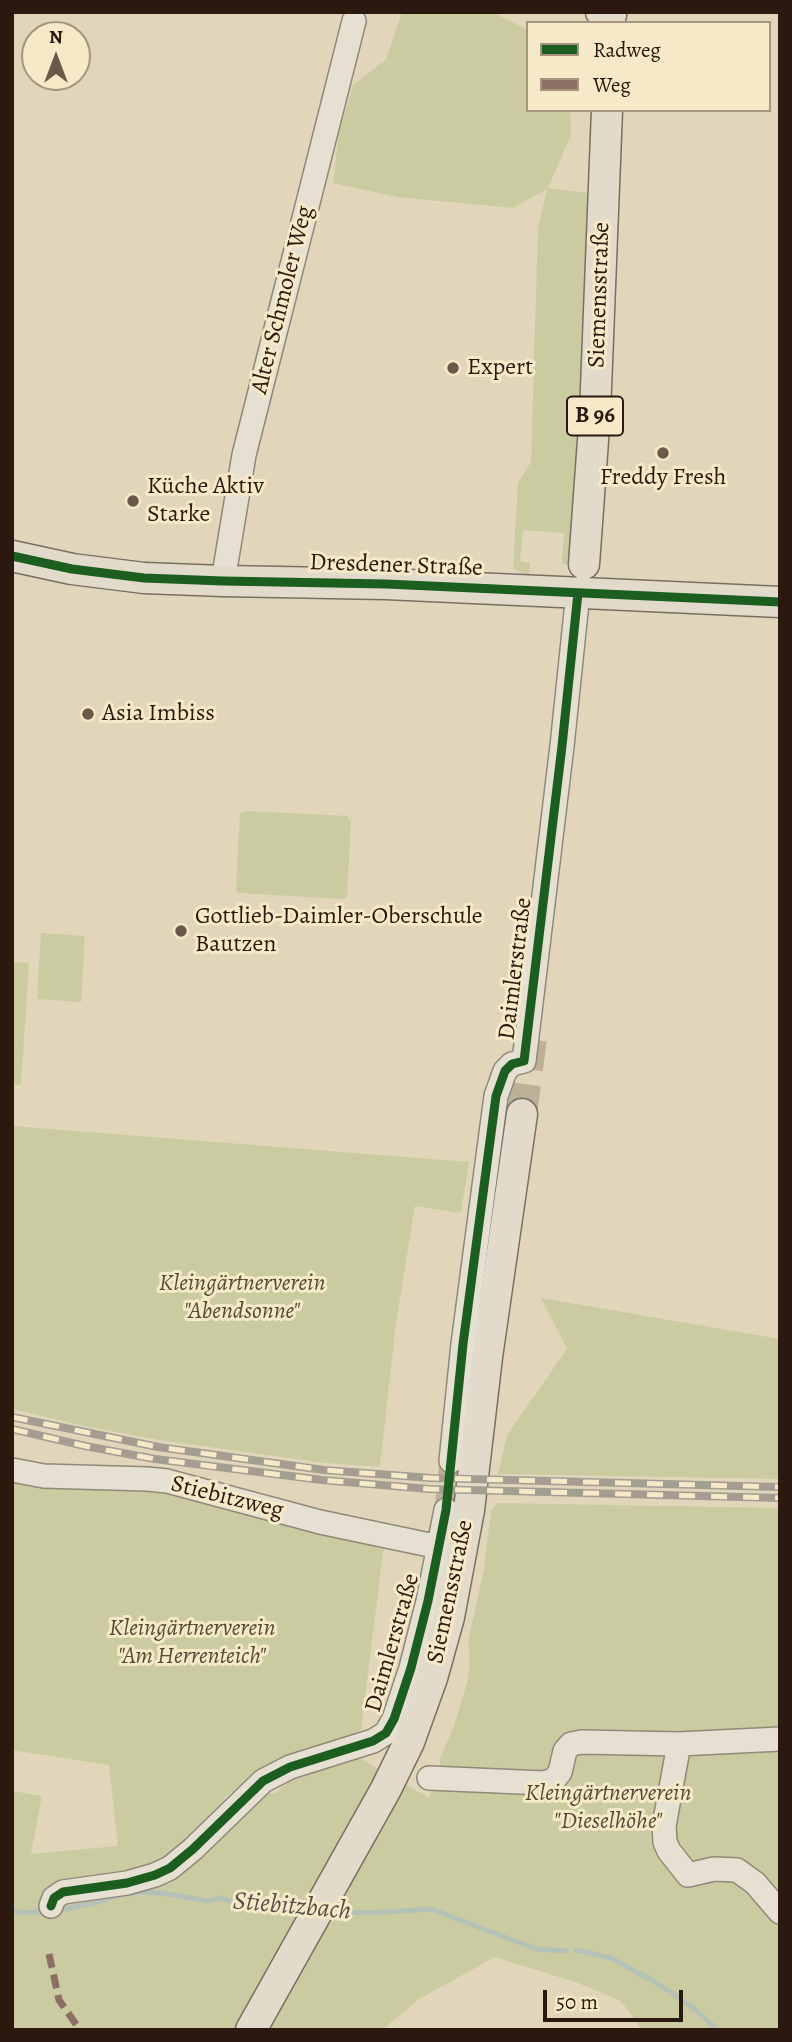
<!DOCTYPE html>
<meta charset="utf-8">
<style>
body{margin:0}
#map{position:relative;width:792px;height:2042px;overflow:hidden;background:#e1d6ba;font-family:Alegreya,serif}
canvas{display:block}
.frame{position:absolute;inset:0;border:14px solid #2b180e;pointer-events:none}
.legend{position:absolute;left:526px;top:21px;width:245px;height:91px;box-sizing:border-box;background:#f6e9c8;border:2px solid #a5957e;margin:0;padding:9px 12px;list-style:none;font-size:21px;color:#2b180e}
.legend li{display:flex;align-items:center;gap:14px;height:35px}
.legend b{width:35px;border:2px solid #a5957e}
.north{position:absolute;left:21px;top:21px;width:70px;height:70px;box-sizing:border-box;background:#f6e9c8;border:2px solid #a5957e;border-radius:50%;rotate:0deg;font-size:19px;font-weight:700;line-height:28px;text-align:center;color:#2b180e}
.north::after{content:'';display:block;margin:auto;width:24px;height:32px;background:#6b5a4a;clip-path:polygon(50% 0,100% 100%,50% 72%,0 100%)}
.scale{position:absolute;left:543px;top:1990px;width:140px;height:32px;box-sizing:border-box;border:4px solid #2b180e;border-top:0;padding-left:9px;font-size:21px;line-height:24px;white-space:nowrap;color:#2b180e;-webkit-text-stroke:5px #f6e9c8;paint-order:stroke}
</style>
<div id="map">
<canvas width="792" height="2042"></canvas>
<div class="frame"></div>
<ul class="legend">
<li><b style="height:9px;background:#1b5e20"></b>Radweg</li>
<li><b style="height:9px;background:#8d6e63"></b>Weg</li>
</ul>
<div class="north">N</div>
<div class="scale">50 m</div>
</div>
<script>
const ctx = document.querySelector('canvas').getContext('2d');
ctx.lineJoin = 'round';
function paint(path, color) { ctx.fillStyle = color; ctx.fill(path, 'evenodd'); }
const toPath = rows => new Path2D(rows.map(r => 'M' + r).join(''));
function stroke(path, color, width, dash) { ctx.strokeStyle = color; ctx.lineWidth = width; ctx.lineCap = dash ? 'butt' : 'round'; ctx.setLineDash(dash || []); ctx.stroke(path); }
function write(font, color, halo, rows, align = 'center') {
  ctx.font = font + ' Alegreya,serif'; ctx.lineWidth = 6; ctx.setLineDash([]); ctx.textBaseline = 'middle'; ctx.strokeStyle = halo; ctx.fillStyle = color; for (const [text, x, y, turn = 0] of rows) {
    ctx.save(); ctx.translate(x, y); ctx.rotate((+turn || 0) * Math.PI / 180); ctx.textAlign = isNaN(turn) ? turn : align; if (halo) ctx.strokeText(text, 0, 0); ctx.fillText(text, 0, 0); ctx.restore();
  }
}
paint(toPath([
 [402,12,492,12,528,30,528,110,570,110,571,135,548,188,587,193,582,465,575,485,569,564,562,564,564,533,523,530,520,561,530,563,529,574,523,574,513,568,518,483,531,462,538,229,547,189,513,208,397,197,333,183,339,133,353,85,386,60],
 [245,811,347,816,351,821,347,897,344,899,238,893,236,890,240,814],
 [41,933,85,936,81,1002,37,999],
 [12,962,29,963,21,1085,12,1085],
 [12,1126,469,1162,461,1213,415,1206,396,1323,380,1467,325,1463,159,1440,89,1427,12,1409],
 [541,1298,780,1339,780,1479,498,1474,507,1435,567,1349],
 [12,1474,154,1484,384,1545,361,1730,337,1744,284,1759,222,1799,276,1793,295,1774,326,1761,360,1758,429,1798,440,1766,440,1759,455,1723,468,1679,470,1655,468,1642,484,1569,491,1511,497,1503,780,1508,780,2030,642,2030,621,2001,578,1983,495,1957,419,1999,382,2030,12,2030,12,1791,42,1796,31,1854,118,1846,109,1765,12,1750]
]), '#cacba0');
stroke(toPath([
 [12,1911,23,1913,47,1911],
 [57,1911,102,1901,120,1895,142,1892,162,1893,207,1901,221,1898,230,1901,277,1908,309,1910],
 [329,1911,369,1913,431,1909,536,1949,566,1951],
 [576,1950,611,1958,655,1982,692,2007,718,2030]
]), '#b4c1b6', 5);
stroke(toPath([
 [446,1510,451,1461]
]), '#bdb098', 23, [23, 11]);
stroke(toPath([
 [522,1114,533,1031]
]), '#bdb098', 30, [30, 15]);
const minor = toPath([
 [223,581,244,455,354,21],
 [451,1461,463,1344,496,1096,505,1071,512,1064,524,1061,562,746,578,593],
 [12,1470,44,1476,147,1479,167,1481,320,1522,439,1547],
 [679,1744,664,1826,665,1842,669,1851,688,1875,714,1869,737,1870,755,1883,780,1912],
 [429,1778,543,1783,554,1780,560,1772,565,1751,571,1744,582,1742,679,1744,780,1739],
 [51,1906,54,1898,63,1892,127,1883,155,1875,170,1868,193,1849,263,1781,290,1767,373,1741,386,1733,394,1719,411,1668,428,1601,446,1510]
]);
const major = toPath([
 [601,12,611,15],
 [12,556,72,569,144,578,223,581,386,584,780,602],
 [584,564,595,413,607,110],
 [251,2030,386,1789,409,1742,432,1678,449,1617,469,1510,487,1357,522,1114]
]);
stroke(minor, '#918878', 26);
stroke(major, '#786f60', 33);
stroke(minor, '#e6e0d3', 23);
stroke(major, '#e2dbcb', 30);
const rail = toPath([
 [12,1417,158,1447,324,1470,431,1478,780,1487],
 [12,1429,85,1446,155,1459,322,1480,429,1489,780,1498]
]);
stroke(rail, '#a39d92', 8);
stroke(rail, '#f6e9c8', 5, [16]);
stroke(toPath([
 [49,1954,59,2000,80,2030]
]), '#8d6e63', 7, [14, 7]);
stroke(toPath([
 [12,556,72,569,144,578,223,581,386,584,780,602],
 [51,1906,54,1898,63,1892,127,1883,155,1875,170,1868,193,1849,263,1781,290,1767,373,1741,386,1733,394,1719,411,1668,428,1601,446,1510,463,1344,496,1096,505,1071,512,1064,524,1061,562,746,578,593]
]), '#1b5e20', 9);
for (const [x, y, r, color] of [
 [453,368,7,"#6b5a4a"],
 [663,453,7,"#6b5a4a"],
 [133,501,7,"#6b5a4a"],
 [88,714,7,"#6b5a4a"],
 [181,931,7,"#6b5a4a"]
]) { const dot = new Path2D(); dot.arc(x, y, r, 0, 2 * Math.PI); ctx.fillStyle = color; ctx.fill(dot); stroke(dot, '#f6e9c8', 2.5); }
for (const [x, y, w] of [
 [595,416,56]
]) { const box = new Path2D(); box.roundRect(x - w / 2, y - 19.5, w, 39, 5); ctx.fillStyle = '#f6e9c8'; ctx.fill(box); stroke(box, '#2b180e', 2); }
write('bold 23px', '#2b180e', null, [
 ["B 96",595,416]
]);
write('24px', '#2b180e', '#f6e9c8', [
 ["Siemensstraße",600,295,-88],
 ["Alter Schmoler Weg",283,300,-76],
 ["Dresdener Straße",396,566,2],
 ["Daimlerstraße",516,969,-83],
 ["Stiebitzweg",227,1498,14],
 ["Siemensstraße",451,1592,-78],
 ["Daimlerstraße",393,1643,-74]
]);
write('24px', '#2b180e', '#f6e9c8', [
 ["Expert",467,368],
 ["Freddy Fresh",663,478,"center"],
 ["Küche Aktiv",147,487],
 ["Starke",147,515],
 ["Asia Imbiss",102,714],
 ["Gottlieb-Daimler-Oberschule",195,917],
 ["Bautzen",195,945]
], 'left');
write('italic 24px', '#554b34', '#f6e9c8', [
 ["Kleingärtnerverein",242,1284],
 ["\"Abendsonne\"",242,1312],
 ["Kleingärtnerverein",192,1629],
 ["\"Am Herrenteich\"",192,1657],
 ["Kleingärtnerverein",608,1794],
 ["\"Dieselhöhe\"",608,1822]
]);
write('italic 26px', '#545048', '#f6e9c8', [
 ["Stiebitzbach",292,1907,5]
]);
</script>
